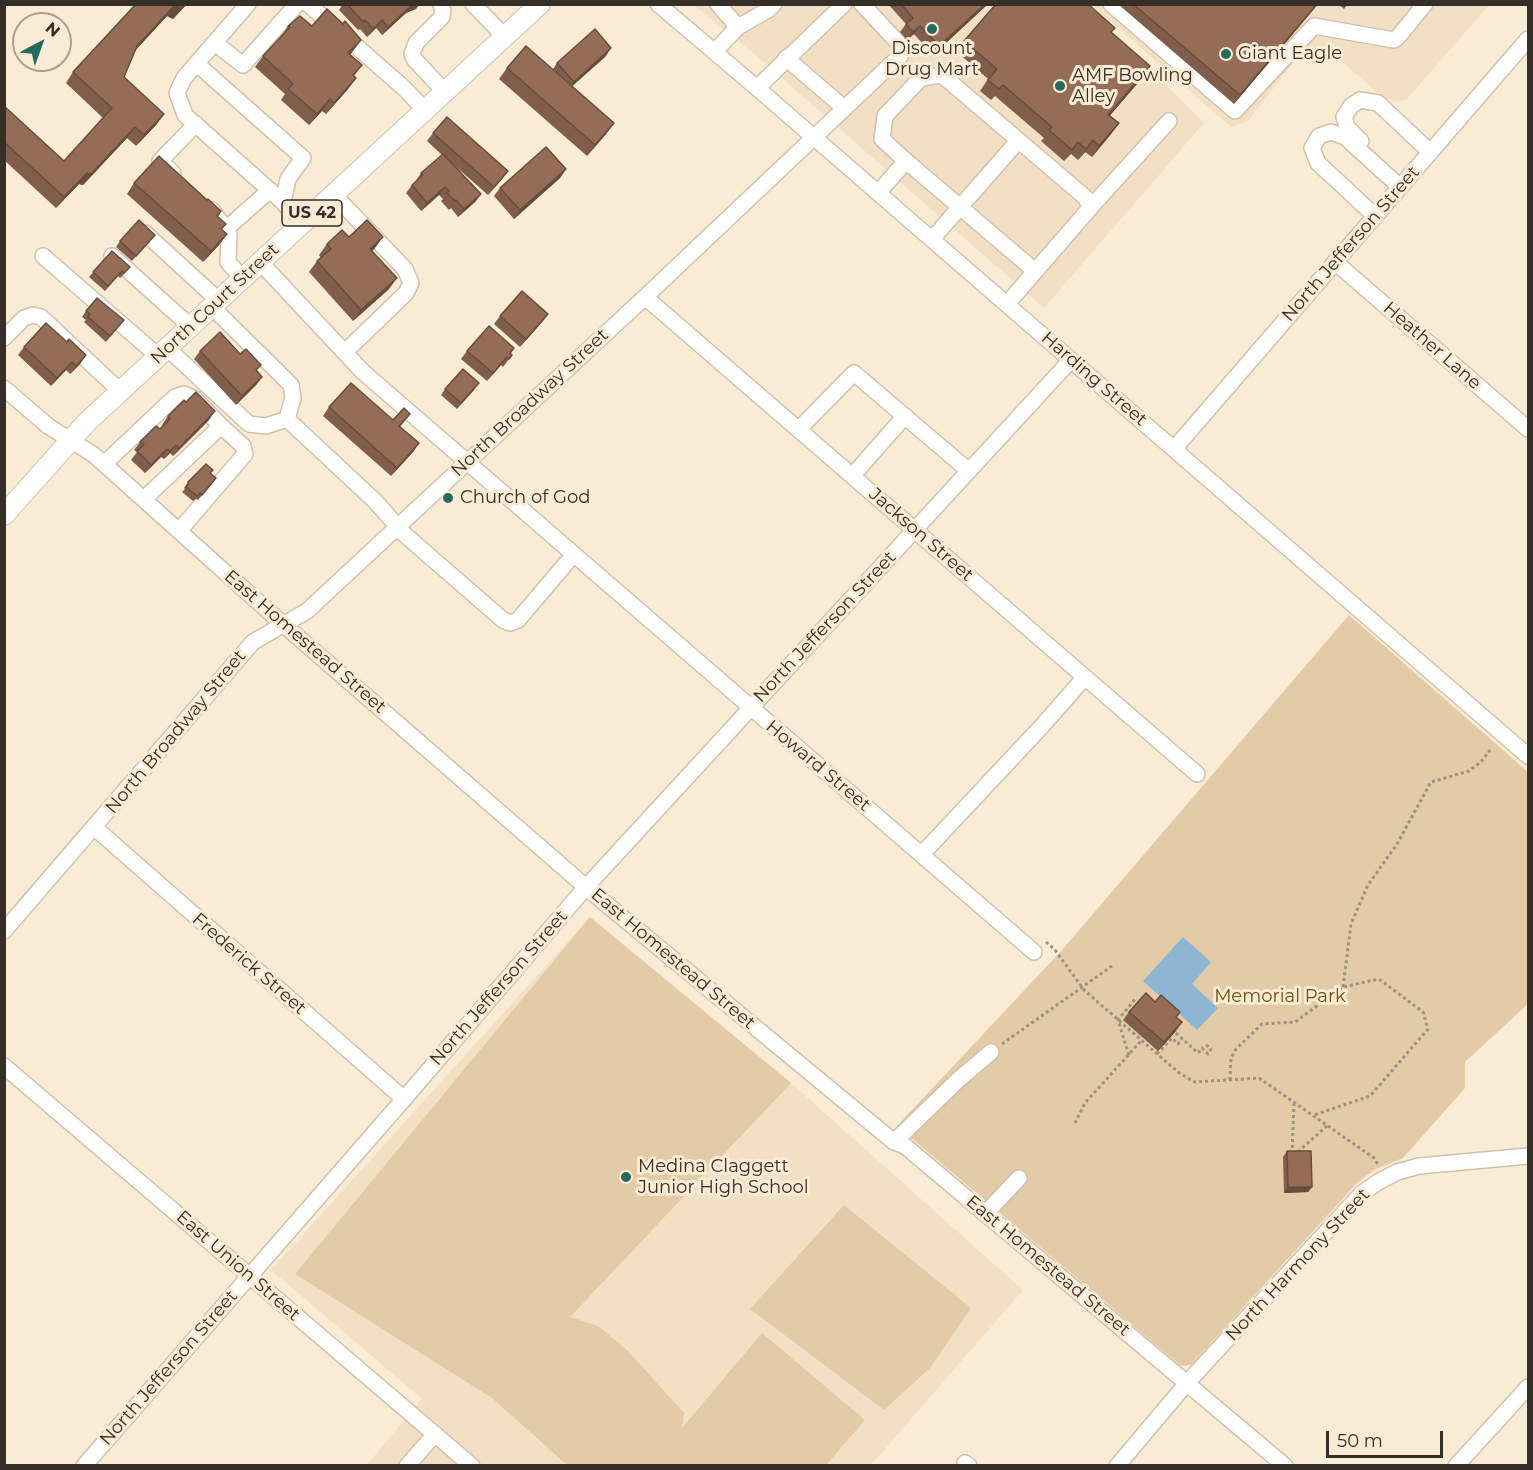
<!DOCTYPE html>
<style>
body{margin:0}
#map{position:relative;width:1533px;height:1470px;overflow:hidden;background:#faebd5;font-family:Montserrat,sans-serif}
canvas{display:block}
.frame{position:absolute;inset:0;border:6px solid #352f27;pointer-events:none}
.north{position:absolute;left:12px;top:12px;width:60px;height:60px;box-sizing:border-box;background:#faebd5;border:2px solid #aba08f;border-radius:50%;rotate:41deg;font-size:16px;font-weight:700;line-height:24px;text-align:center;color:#352f27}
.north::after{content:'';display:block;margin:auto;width:21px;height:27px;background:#256a5e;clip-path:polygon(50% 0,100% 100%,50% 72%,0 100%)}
.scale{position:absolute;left:1326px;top:1431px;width:117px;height:27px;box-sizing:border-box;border:3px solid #352f27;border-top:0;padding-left:8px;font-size:18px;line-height:21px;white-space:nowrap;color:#352f27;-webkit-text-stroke:4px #faebd5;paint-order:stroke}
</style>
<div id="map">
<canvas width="1533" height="1470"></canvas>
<div class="frame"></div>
<div class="north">N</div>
<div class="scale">50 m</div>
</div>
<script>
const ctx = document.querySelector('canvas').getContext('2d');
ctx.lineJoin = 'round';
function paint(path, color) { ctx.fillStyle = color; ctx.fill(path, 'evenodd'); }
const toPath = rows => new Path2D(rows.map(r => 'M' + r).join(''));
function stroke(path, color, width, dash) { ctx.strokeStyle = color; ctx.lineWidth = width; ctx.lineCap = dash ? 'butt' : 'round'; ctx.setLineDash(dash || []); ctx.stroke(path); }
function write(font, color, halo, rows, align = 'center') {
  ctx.font = font + ' Montserrat,sans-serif'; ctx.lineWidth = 6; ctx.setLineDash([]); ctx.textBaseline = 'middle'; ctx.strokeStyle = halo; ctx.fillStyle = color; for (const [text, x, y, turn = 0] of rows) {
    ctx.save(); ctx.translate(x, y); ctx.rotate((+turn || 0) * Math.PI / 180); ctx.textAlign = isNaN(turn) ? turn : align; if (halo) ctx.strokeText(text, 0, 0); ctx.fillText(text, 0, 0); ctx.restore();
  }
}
paint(toPath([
 [694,5,1086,5,1204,123,1044,308,759,58],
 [1092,5,1489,5,1407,99,1397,102,1382,97,1328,49,1319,50,1301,53,1248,121,1231,127],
 [590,917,791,1083,1023,1290,871,1465,366,1466,422,1399,271,1270]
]), '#f3e0c4');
paint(toPath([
 [1349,615,1528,772,1528,1004,1465,1062,1465,1088,1403,1158,1374,1170,1357,1183,1191,1365,1181,1366,897,1126,1062,950],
 [590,917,791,1083,570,1317,598,1326,627,1350,684,1413,682,1428,762,1333,865,1420,826,1465,651,1465,651,1463,649,1466,567,1465,492,1398,295,1274],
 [844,1205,971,1308,930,1368,884,1410,750,1309]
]), '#e4cba7');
paint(toPath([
 [1183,937,1211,962,1192,984,1218,1008,1197,1030,1143,981]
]), '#8eb6d3');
const minor = toPath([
 [248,4,184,78,177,93,185,115,283,202,301,224],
 [308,4,405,89,425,110],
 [441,4,443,11,442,17,416,43,412,54,415,60,445,92],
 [473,4,504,36],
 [658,4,757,88,1528,756],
 [1111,4,1235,111,1314,26,1394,40,1398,37,1425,4],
 [738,27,768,10,774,4],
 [215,43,243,65,297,4],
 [715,51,738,27,718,4],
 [786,58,844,108],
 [197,64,303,158,288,179,283,202],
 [757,88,844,4],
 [1361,141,1347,127,1344,117,1351,106,1360,100,1378,103,1430,152],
 [906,161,1035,271],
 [173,173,160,161,196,124],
 [878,193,906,161,882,139,885,116,921,78,942,75,1086,198,1090,208,1007,304],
 [333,194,405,269,411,283,406,293,345,352],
 [1090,208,1169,121],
 [212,210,229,234,228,262,242,278],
 [1375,216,1318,163,1312,148,1319,136,1331,132,1345,137,1400,187],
 [226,229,270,190],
 [145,233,218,300],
 [932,239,1018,141],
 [43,256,158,356],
 [112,256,190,326],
 [260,262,363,372,1034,952],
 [1335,262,1528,429],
 [645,297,1197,774],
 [211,306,291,385,293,398,287,419,376,502,404,534,503,620,510,623,518,620,574,554],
 [4,338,24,318,33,315,41,317,120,391],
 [167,348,249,424,266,426,287,419],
 [4,388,48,426,94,455,284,625,594,894,894,1142,905,1146,1285,1466],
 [799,429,854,373,969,471],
 [1174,449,1528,39],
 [104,464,175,397,184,394,195,399,221,426,144,499],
 [853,475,905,416],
 [179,531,245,454,243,446,221,426],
 [95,828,404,1099],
 [922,854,1042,726,1085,677],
 [4,931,253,642,307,611,645,297,901,55,902,47,862,4],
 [4,1066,472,1466],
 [894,1142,958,1080,991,1052],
 [985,1214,1019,1178],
 [965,1463,969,1466],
 [84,1466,404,1099,586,887,1071,360],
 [407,1466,435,1434],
 [1117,1466,1187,1383,1361,1194,1378,1182,1397,1172,1419,1166,1528,1156],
 [1456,1466,1528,1387]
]);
const major = toPath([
 [4,515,87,422,540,4]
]);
stroke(minor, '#cfc1ab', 18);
stroke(major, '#cfc1ab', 22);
stroke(toPath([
 [1046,942,1055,950,1084,990,1179,1073,1195,1082,1259,1078,1374,1158,1379,1166],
 [1343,987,1351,924,1368,885,1397,844,1431,782,1469,771,1481,762,1490,750],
 [1176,1033,1198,1053,1202,1048,1208,1054,1211,1049,1205,1044],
 [1002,1044,1112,966],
 [1157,1054,1172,1038,1178,1044,1182,1039],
 [1129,1055,1118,1020,1136,998],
 [1230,1080,1231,1058,1236,1049,1262,1024,1295,1022,1343,987,1379,979,1423,1012,1428,1029,1370,1096,1314,1115],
 [1075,1123,1085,1103,1141,1041],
 [1298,1152,1328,1125],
 [1292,1154,1294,1104]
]), '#9c9182', 3, [3, 3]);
stroke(minor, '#fff', 15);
stroke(major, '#fff', 20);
paint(toPath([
 [136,4,187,4,173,19,167,16,135,51,124,77,164,114,156,125,136,146,127,138,83,185,79,184,56,208,4,160,4,106,64,161,103,118,66,83,73,72],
 [343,4,419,4,416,9,406,13,382,35,376,28,367,37,360,29,358,30,339,10],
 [888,4,988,4,933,55,914,34,907,40,900,32,906,24],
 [1118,4,1318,4,1234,104],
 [1338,4,1348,4,1344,9],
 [288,26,312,26,361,40,350,55,362,65,354,76,356,78,348,89,326,114,322,111,309,125,281,100,285,94,255,67,263,56,281,37],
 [1111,33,1150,66,1143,77,1110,115,1119,123,1111,134,1092,157,1085,152,1078,160,1071,154,1064,161,1041,141,1044,138,995,96,991,100,980,91,988,79,957,52,964,41],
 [606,56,572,86,614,123,606,134,587,156,499,79,507,68,553,69,557,63],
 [433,133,508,171,502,179,488,195,454,165,481,194,475,202,458,217,451,208,449,210,441,201,443,199,439,195,421,211,406,193,412,185,415,182,421,173,442,155,427,141],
 [566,169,560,178,514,219,494,196,500,188],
 [134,183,207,200,221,211,218,217,222,229,227,234,219,245,203,262,127,194],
 [155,235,132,261,116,247,120,241],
 [349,237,375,248,372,251,389,289,353,321,309,272,317,261,321,258,319,255,327,244],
 [112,251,126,272,120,278,118,276,105,291,89,277],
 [86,311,120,325,106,342,84,322,86,320,82,317],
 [548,314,542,322,520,347,494,324,500,316],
 [67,342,86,355,80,364,70,374,66,370,51,386,18,355,24,347],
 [200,351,257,371,262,377,256,385,236,405,194,359],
 [467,351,510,354,512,355,503,367,501,365,487,381,461,359],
 [445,389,475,389,457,409,441,395],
 [329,407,393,420,410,414,400,427,419,443,413,452,391,476,323,416],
 [168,416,209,420,173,456,170,453,164,459,161,457,145,473,131,460,137,452,134,450,140,442,160,429,163,426,162,425],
 [210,473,212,484,198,500,196,499,193,501,182,492,185,489,184,488,188,482],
 [1155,1002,1176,1018,1176,1031,1158,1051,1123,1020,1129,1012],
 [1287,1151,1312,1187,1308,1192,1284,1193,1283,1157]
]), '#805e4b');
paint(toPath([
 [187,4,173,19,167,16,129,57,137,46,175,5],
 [413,4,419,4,416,9,406,13,382,35,388,27],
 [985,4,988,4,933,55,939,46],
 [1317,4,1318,4,1234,104,1240,95],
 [382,20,376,28,367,37,373,29],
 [920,26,914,34,907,40,913,32],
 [361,40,353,51,341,65,348,53],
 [611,48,606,56,568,90,574,82],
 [1150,66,1143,77,1101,126,1108,115],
 [356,78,348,89,326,114,334,103],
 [330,99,322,111,309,125,317,114],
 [164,114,156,125,136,146,144,135],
 [614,123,606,134,587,156,595,145],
 [1119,123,1111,134,1092,157,1099,146],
 [135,127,127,138,83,185,79,184,56,208,64,197,87,173],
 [1093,140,1085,152,1078,160,1086,149],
 [566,169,560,178,514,219,520,210],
 [508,171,502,179,488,195,494,187],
 [445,187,439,195,421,211,427,203],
 [481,194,475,202,458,217,464,209],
 [227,234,219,245,203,262,211,251],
 [383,237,375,248,362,260,370,249],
 [397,278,389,289,353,321,361,310],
 [548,314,542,322,520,347,526,339],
 [514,348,501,365,487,381,493,373],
 [86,355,80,364,70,374,76,366],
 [72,362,66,370,51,386,57,378],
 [262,377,256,385,236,405,242,396],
 [215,411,209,420,173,456,179,448],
 [419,443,413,452,391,476,397,468],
 [176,445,170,453,164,459,170,451],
 [167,449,161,457,145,473,151,465],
 [1182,1022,1176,1031,1158,1051,1164,1042],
 [1288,1187,1312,1187,1308,1192,1284,1193]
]), '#684c3d');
const building = toPath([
 [136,4,184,4,181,8,175,5,137,46,124,77,164,114,144,135,135,127,91,174,87,173,64,197,4,142,4,106,64,161,112,108,73,72,136,4],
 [347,4,413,4,388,27,382,20,373,29,365,20,363,22,347,4],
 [901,4,985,4,939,46,920,26,913,32,906,24,913,18,901,4],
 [996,4,1088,4,1115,28,1111,32,1150,66,1108,115,1119,123,1099,146,1093,140,1086,149,1078,142,1072,150,1049,130,1052,127,1003,85,999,89,988,80,997,69,964,41,996,4],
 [1133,4,1317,4,1240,95,1133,4],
 [327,9,343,24,345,21,361,40,348,53,362,65,353,75,356,78,334,103,330,99,317,114,288,89,293,84,263,56,290,27,288,26,300,16,312,26,327,9],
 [595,29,611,48,574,82,557,63,595,29],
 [526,46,614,123,595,145,507,68,526,46],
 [447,117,508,171,494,187,433,133,447,117],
 [546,147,566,169,520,210,500,188,546,147],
 [443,154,481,194,464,209,456,200,455,201,447,193,449,191,445,187,427,203,412,185,423,175,421,173,443,154],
 [159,156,207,200,208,199,221,211,217,216,226,224,221,229,227,234,211,251,134,183,159,156],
 [139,220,155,235,136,256,120,241,139,220],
 [367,220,383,237,370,249,397,278,361,310,317,261,331,249,327,244,342,230,349,237,367,220],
 [112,251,130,267,124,273,122,271,108,286,93,272,112,251],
 [522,291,548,314,526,339,500,316,522,291],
 [97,298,124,320,110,336,88,317,90,314,86,311,97,298],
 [46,323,67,342,69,339,86,355,76,366,72,362,57,378,24,347,46,323],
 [489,326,514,348,510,353,512,355,509,359,507,357,493,373,467,351,489,326],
 [220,332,240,354,246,349,261,365,256,370,262,377,242,396,200,351,220,332],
 [463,369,479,383,461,403,445,389,463,369],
 [351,383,393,420,404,408,410,414,399,426,419,443,397,468,329,407,351,383],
 [196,392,215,411,179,448,176,445,170,451,167,449,151,465,137,451,144,445,140,442,156,426,160,429,170,419,168,416,184,400,186,402,196,392],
 [206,464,213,470,210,473,216,478,202,495,200,493,197,496,186,487,189,483,188,482,206,464],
 [1146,993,1155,1002,1161,995,1180,1012,1176,1017,1182,1022,1164,1042,1129,1012,1146,993],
 [1287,1151,1311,1151,1312,1187,1288,1187,1287,1151]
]);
paint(building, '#956d57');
stroke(building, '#684c3d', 1.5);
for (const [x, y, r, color] of [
 [932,29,6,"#256a5e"],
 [1226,54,6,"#256a5e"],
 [1060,86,6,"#256a5e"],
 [448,498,6,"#256a5e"],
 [626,1177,6,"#256a5e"]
]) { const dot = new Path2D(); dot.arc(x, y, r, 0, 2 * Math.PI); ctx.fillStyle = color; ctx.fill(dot); stroke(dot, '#faebd5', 2); }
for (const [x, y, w] of [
 [312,213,60]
]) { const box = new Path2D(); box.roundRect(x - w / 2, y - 13, w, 26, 4.5); ctx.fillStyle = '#faebd5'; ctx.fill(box); stroke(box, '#352f27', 1.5); }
write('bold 16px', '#352f27', null, [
 ["US 42",312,213]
]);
write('18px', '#352f27', '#faebd5', [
 ["Discount",932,49,"center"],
 ["Drug Mart",932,70,"center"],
 ["Giant Eagle",1238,54],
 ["AMF Bowling",1072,76],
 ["Alley",1072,97],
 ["Church of God",460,498],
 ["Medina Claggett",638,1167],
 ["Junior High School",638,1188]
], 'left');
write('18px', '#352f27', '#faebd5', [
 ["North Jefferson Street",1351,244,-49],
 ["North Court Street",215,304,-43],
 ["Heather Lane",1432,346,41],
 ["Harding Street",1094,379,41],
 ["North Broadway Street",530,403,-43],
 ["Jackson Street",921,535,41],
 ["North Jefferson Street",825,627,-47],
 ["East Homestead Street",305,642,41],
 ["North Broadway Street",176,732,-50],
 ["Howard Street",818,766,40],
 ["East Homestead Street",673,959,40],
 ["Frederick Street",249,964,41],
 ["North Jefferson Street",499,988,-49],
 ["North Harmony Street",1298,1265,-47],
 ["East Union Street",238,1266,41],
 ["East Homestead Street",1048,1266,40],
 ["North Jefferson Street",169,1368,-49]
]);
write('18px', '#724f0b', '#faebd5', [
 ["Memorial Park",1280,997]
]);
</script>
